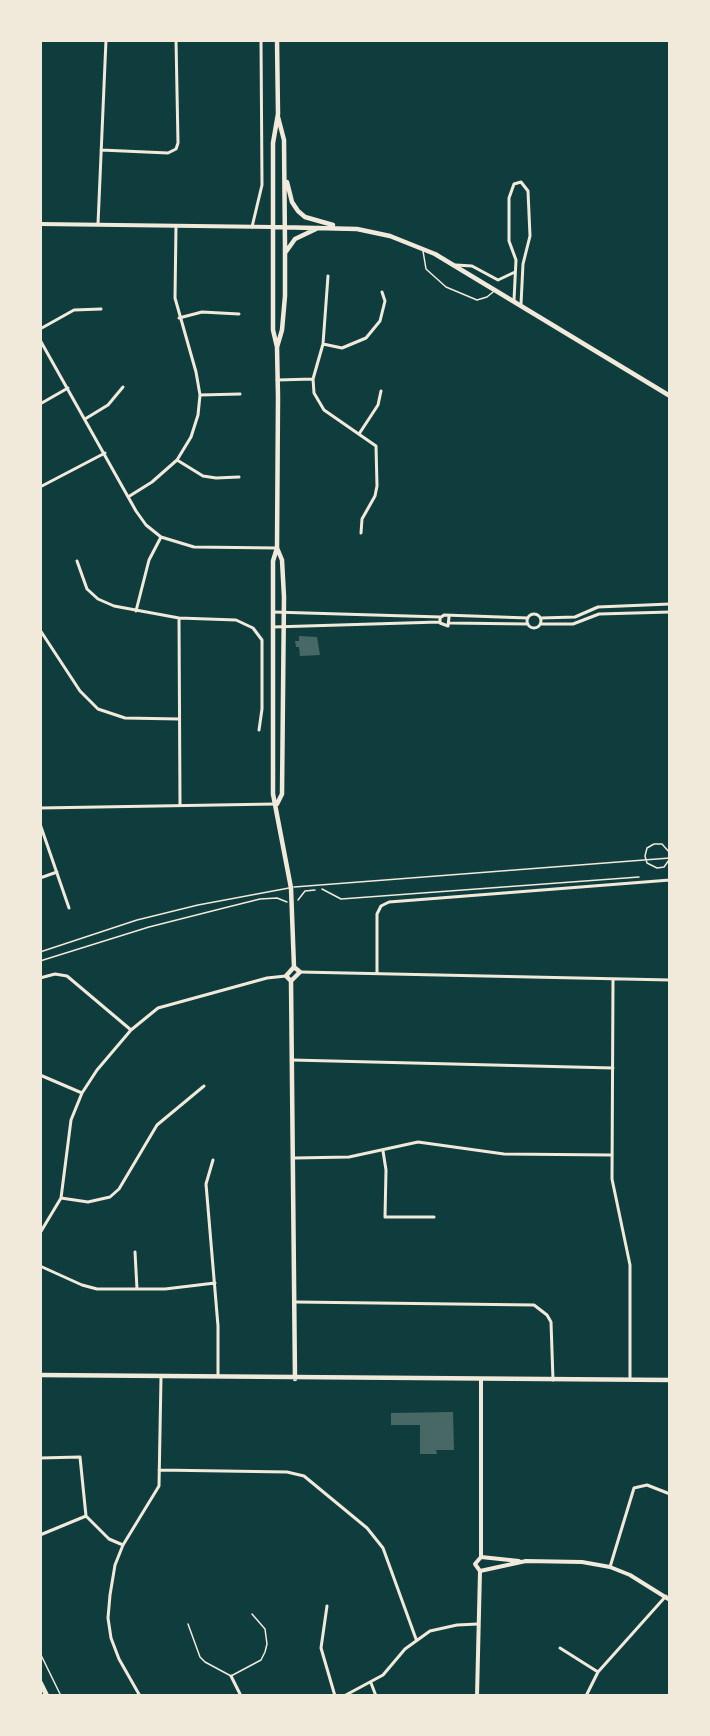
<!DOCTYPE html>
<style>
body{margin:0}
#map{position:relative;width:710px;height:1736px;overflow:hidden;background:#0f3d3e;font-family:Roboto,sans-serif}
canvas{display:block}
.frame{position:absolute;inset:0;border:42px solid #f1e9da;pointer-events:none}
</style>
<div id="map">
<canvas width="710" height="1736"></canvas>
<div class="frame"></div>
</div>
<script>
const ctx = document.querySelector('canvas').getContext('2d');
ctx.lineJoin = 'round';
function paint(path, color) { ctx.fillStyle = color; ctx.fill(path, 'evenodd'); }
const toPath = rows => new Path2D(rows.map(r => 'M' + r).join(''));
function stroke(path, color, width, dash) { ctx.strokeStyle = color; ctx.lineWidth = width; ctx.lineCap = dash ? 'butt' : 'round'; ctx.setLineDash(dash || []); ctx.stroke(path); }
paint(toPath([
 [299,636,317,637,320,655,300,656,299,647,296,647,295,641,299,641],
 [453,1412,454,1450,436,1450,437,1454,420,1454,420,1425,391,1425,391,1413]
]), '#486865');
stroke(toPath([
 [322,889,341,899,639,877],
 [298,900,305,891,315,890],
 [40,961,149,927,224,908,260,899,277,898,287,902],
 [40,1653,61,1696]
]), '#f1e9da', 1.5);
stroke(toPath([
 [423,251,426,269,446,287,477,300,487,297,493,292],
 [669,860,664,867,657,868,647,863,645,856,647,848,654,844,662,844,670,853],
 [294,887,670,858],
 [40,952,137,920,198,905,289,888],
 [188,1624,200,1657,205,1662,231,1676,261,1660,265,1652,267,1644,265,1629,252,1614]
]), '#f1e9da', 1.5);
stroke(toPath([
 [101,150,168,153,176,149,178,143,176,40],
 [98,224,106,40],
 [252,227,262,185,261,40],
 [456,265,472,266,498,280,515,272],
 [328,276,323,344,313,379,314,393,324,410,376,446,377,486,375,496,362,519,361,533],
 [514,300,516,260,509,241,509,198,514,184,521,182,528,191,530,236,523,264,521,304],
 [179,318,202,312,239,314],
 [40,329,74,310,101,309],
 [40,340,136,511,146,525,161,537,194,547,277,548],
 [323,344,342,348,366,338,380,321,385,301,382,292],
 [277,380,313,379],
 [200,395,240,394],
 [40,404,68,388],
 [85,419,108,405,123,387],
 [359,434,378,405,381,391],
 [177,460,203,476,216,478,239,477],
 [40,487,105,453],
 [128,497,152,482,177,460,191,437,198,415,200,395,196,372,175,298,176,226],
 [77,561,87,589,98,599,114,606,179,618,236,620,253,628,262,640,262,709,259,730],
 [136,611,149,560,161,537],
 [273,612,441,617],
 '527 621a7 7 0 1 1 14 0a7 7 0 1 1-14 0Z',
 [449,617,448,626,440,623,440,618,444,615,528,618],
 [179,618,180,804],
 [541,618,575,617,598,607,670,604],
 [450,623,528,624],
 [541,624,573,624,599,614,670,612],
 [273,627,439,622],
 [40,630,80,691,98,709,125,718,179,719],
 [40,808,275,804],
 [40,824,69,908],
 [40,878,57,872],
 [300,972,670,980],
 [377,973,377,914,381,906,389,902,670,880],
 [40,978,55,974,67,976,131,1030],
 [613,980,612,1179,630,1265,630,1380],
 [292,1060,613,1068],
 [40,1075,82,1093],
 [383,1151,386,1170,385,1217,434,1217],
 [295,1158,349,1157,418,1142,504,1154,611,1155],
 [213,1160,206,1184,218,1326,218,1375],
 [61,1198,88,1202,110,1197,119,1189,157,1125,204,1086],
 [40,1233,61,1198,71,1120,82,1093,97,1070,131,1030,158,1008,267,978,286,976],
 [135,1252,137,1289],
 [40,1266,82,1285,97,1289,165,1289,215,1283],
 [296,1302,534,1305,547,1315,551,1322,553,1380],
 [40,1458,80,1457,86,1516,109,1539,123,1545],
 [159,1470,287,1472,304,1476,367,1528,383,1548,416,1639],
 [40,1535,86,1516],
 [610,1567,634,1488,647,1485,670,1494],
 [327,1606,321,1648,335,1696],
 [560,1648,598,1672],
 [231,1676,241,1696],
 [371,1683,376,1696],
 [140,1696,119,1659,111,1638,108,1618,110,1595,115,1565,123,1545,159,1486,161,1377],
 [344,1696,383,1675,405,1649,430,1631,457,1625,478,1624],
 [586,1696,598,1672,666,1596]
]), '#f1e9da', 3);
stroke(toPath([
 [40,224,273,227],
 [481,1557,481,1380],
 [481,1557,519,1561],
 [480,1571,526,1561,582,1562,610,1567,630,1575,670,1600],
 [480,1571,475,1564,481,1557],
 [477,1696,480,1571]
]), '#f1e9da', 4);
stroke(toPath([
 [277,40,278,114,273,143,273,330,277,347,278,397,277,548,273,561,273,794,291,888,294,967],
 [287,182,292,202,298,211,305,217,333,225],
 [273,227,357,229,390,236,435,254,670,396],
 [285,253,295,239,318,228],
 [277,347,282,330,285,296,285,246,284,140,278,117],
 [277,548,282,560,284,597,282,794,277,804],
 [291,981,295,1379],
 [291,981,300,972,294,967],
 [291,981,286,976,294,967],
 [40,1375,670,1380]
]), '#f1e9da', 4.5);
stroke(toPath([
 [40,1682,47,1696]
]), '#f1e9da', 5);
</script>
